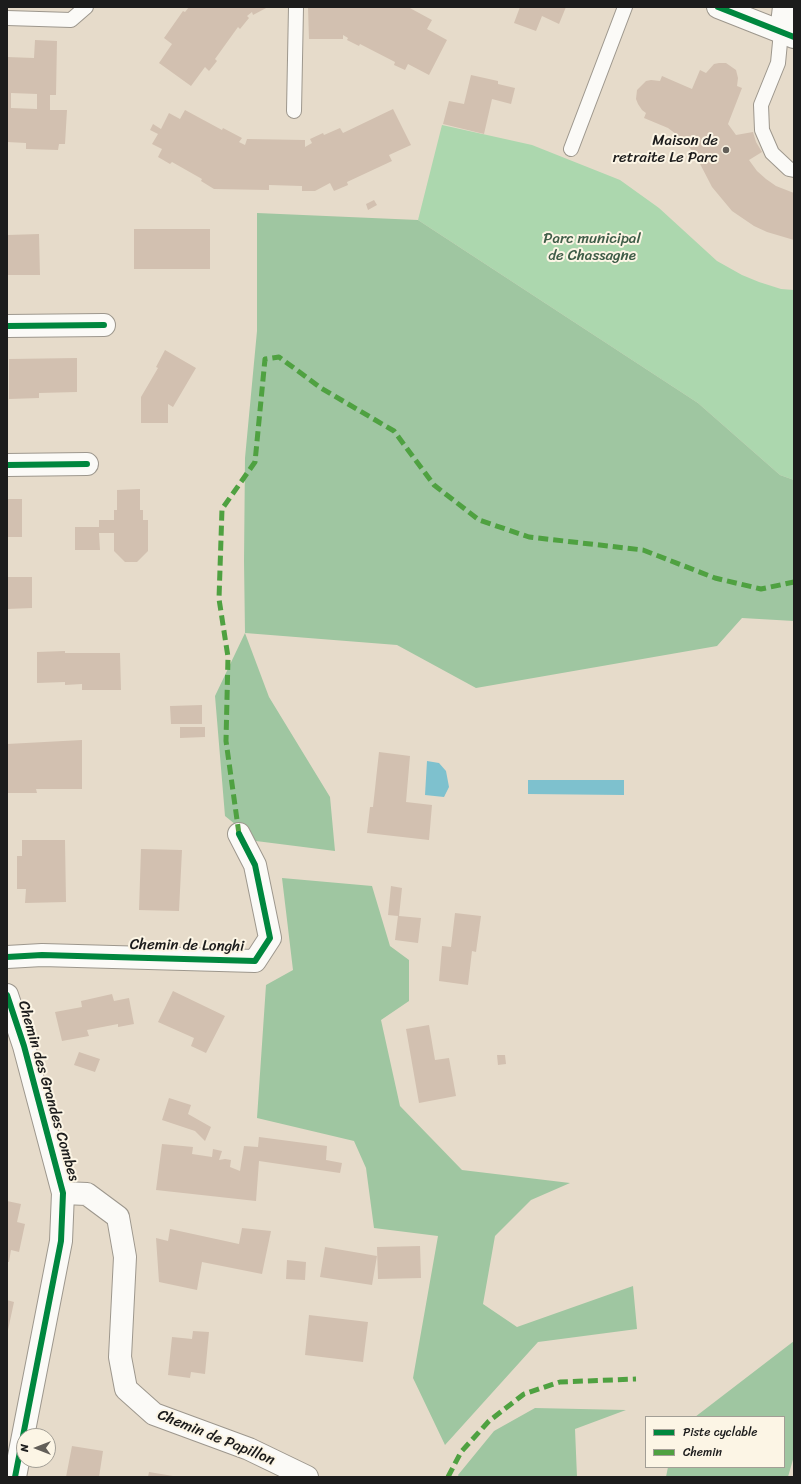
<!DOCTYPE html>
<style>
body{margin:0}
#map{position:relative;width:801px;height:1484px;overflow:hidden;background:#e6dbca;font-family:Sriracha,sans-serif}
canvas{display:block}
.frame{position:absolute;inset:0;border:8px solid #1c1c1c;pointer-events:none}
.legend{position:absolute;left:645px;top:1416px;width:140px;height:52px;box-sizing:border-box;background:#fcf5e5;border:1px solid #a29e95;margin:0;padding:5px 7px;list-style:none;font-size:12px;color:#1c1c1c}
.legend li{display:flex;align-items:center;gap:8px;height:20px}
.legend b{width:20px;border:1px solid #a29e95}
.north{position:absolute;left:16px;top:1428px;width:40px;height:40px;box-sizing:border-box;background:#fcf5e5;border:1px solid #a29e95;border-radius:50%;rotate:270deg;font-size:11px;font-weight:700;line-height:16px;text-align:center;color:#1c1c1c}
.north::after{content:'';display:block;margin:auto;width:14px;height:18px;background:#635f59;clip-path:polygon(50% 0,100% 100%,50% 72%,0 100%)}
</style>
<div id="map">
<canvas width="801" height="1484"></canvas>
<div class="frame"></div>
<ul class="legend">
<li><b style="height:5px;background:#00873e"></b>Piste cyclable</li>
<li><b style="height:5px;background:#4fa141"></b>Chemin</li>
</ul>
<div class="north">N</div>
</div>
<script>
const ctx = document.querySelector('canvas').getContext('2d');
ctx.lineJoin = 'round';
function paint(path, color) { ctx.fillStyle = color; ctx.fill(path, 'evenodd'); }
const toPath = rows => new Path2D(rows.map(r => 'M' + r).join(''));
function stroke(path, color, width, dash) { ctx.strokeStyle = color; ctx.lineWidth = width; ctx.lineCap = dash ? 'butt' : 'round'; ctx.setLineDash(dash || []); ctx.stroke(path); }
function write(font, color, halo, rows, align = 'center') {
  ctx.font = font + ' Sriracha,sans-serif'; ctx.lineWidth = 4; ctx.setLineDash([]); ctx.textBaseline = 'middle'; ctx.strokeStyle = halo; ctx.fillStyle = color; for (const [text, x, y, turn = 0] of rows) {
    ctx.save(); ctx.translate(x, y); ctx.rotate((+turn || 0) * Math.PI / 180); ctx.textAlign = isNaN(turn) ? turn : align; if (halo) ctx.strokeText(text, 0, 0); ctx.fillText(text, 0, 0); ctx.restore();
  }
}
paint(toPath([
 [442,125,532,145,620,180,659,208,717,261,742,275,759,282,781,289,794,290,794,480,780,475,698,403,418,220]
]), '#acd7ae');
paint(toPath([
 [257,213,418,220,698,403,780,475,794,480,794,621,742,618,717,646,476,688,397,645,245,633,269,697,330,797,335,851,256,841,225,816,215,696,245,633,244,561,245,458,257,331],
 [282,878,372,886,390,946,409,960,409,1001,381,1020,400,1106,462,1170,570,1183,531,1200,495,1236,483,1304,517,1327,633,1286,637,1329,538,1342,445,1445,413,1378,438,1236,374,1228,366,1168,354,1141,257,1118,266,985,293,970],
 [794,1341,794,1456,788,1477,666,1477,668,1467,784,1467,784,1417,695,1417],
 [535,1408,626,1410,575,1429,577,1477,459,1477,458,1475,494,1431]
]), '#9fc6a1');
paint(toPath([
 [427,761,439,763,446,771,449,787,444,797,425,795],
 [528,780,624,780,624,795,528,794]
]), '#7ec1ce');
paint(toPath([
 [189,7,268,7,253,15,252,12,247,16,249,18,240,29,238,27,215,59,217,61,209,71,205,67,191,86,159,63,172,44,164,38,183,11,185,12],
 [308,7,408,7,432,20,427,29,447,40,429,75,408,64,405,70,394,65,395,62,360,44,359,46,347,40,348,38,343,35,343,39,309,39],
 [520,7,566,7,559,24,542,16,536,31,514,23],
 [35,40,57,41,56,95,50,95,50,110,67,110,65,144,59,144,58,150,26,149,26,143,7,142,7,57,34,58],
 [11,93,37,94,37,109,11,108],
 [719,63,726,63,736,70,738,78,737,86,742,88,728,124,736,135,753,132,756,142,762,152,749,160,757,171,766,179,776,186,794,193,794,240,767,232,754,226,732,211,712,187,697,158,690,148,676,134,668,128,644,118,646,113,642,110,638,104,636,99,637,90,646,81,651,80,660,81,662,76,692,89,700,70,706,73,714,64],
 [471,75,498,81,498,84,515,88,511,104,492,99,484,134,443,124,449,101,464,104],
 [393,109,411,145,389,155,392,161,347,182,348,185,334,191,330,183,315,191,302,191,302,186,269,185,269,190,214,189,201,181,202,179,172,162,170,164,158,157,162,149,152,144,158,134,150,130,153,124,161,129,169,113,180,119,185,110,222,130,223,128,242,138,239,142,245,145,247,139,305,140,305,147,312,143,310,139,323,133,324,135,340,128,343,133],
 [374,200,377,205,368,210,366,204],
 [134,229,210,229,210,269,134,269],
 [39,234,40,275,7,275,7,235],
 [165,350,196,368,173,407,168,404,168,423,141,423,141,397,158,368,156,367],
 [77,358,77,392,39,393,39,398,9,399,9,359],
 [140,489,140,510,143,510,143,520,148,520,148,551,137,562,125,562,114,551,114,533,99,533,100,550,75,550,75,527,99,527,99,520,114,520,114,510,117,510,117,490],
 [7,499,22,499,22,537,7,537],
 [7,577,32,577,32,608,7,609],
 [65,651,65,653,120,653,121,690,82,690,82,684,65,685,65,682,37,683,37,652],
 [202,705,202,724,171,724,170,706],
 [180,727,205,727,205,737,180,738],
 [82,740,82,789,36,789,37,793,7,793,7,744],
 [379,752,410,756,406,802,432,805,429,840,367,833,370,807,373,807],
 [22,840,65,840,66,902,25,903,26,889,17,889,17,856,22,856],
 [141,849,182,850,179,911,139,910],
 [391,886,402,888,399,916,421,918,418,943,395,940,398,916,388,915],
 [455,913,481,916,476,952,472,951,468,985,439,981,442,946,451,947],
 [173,991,225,1016,206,1053,191,1046,194,1038,158,1022],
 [112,994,114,1001,129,998,134,1024,118,1027,118,1024,87,1030,89,1036,62,1041,55,1012,82,1007,81,1001],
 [429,1025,435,1060,449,1058,456,1096,419,1103,406,1029],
 [79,1052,100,1059,95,1072,74,1065],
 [497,1055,505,1055,506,1064,498,1065],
 [169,1098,191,1105,188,1114,211,1127,205,1141,195,1131,162,1120],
 [259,1137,327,1146,326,1160,342,1163,340,1173,259,1161,256,1201,156,1190,162,1144,193,1147,192,1154,212,1157,213,1149,222,1151,219,1160,225,1159,231,1160,230,1167,240,1171,244,1146,258,1147],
 [7,1201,21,1204,17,1222,25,1224,19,1252,11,1250,9,1262,7,1262],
 [242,1228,271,1231,262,1274,202,1262,197,1290,159,1282,156,1238,168,1241,170,1229,239,1244],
 [420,1246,421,1278,378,1279,377,1247],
 [325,1247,377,1256,372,1285,320,1277],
 [287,1260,306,1262,305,1280,286,1279],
 [7,1300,14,1302,8,1330,7,1330],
 [309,1315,368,1322,363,1362,305,1355],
 [193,1331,209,1332,205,1374,191,1372,190,1378,168,1375,172,1337,192,1339],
 [72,1446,103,1451,99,1477,66,1477],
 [149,1472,173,1476,173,1477,148,1477]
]), '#d2c0b0');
const lane = toPath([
 [7,18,71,20,86,7],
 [781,32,778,63,761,105,762,130,772,153,789,169,794,170],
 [294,111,296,7],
 [571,149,625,7]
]);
const street = toPath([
 [718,7,794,37],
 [781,32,784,7],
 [7,326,104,325],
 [7,465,87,464],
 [7,957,42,955,255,961,270,938,255,865,239,834],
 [7,995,24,1046,63,1193,61,1241,15,1477],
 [63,1193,87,1194,118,1217,125,1257,120,1357,126,1389,154,1414,249,1449,307,1477]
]);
stroke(lane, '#9d978d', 16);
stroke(street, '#9d978d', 24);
stroke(lane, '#fbfaf7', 14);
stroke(street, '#fbfaf7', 22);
stroke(toPath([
 [239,834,226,741,228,657,219,599,222,509,255,462,265,359,279,357,321,388,394,431,434,485,479,520,529,537,643,550,715,578,761,589,794,582],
 [448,1477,461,1452,489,1421,524,1394,560,1382,636,1379]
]), '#4fa141', 5, [10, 5]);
stroke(toPath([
 [718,7,794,37],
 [7,326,104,325],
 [7,465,87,464],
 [7,957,42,955,255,961,270,938,255,865,239,834],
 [7,995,24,1046,63,1193,61,1241,15,1477]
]), '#00873e', 6);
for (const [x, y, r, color] of [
 [726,150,4,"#635f59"]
]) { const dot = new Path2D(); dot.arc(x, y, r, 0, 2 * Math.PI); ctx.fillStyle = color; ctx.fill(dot); stroke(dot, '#fcf5e5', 1.5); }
write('15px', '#1c1c1c', '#fcf5e5', [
 ["Maison de",718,141],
 ["retraite Le Parc",718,158]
], 'right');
write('15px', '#3e5c47', '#fcf5e5', [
 ["Parc municipal",592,239],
 ["de Chassagne",592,256]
]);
write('15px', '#1c1c1c', '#fcf5e5', [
 ["Chemin de Longhi",187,946,1],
 ["Chemin des Grandes Combes",48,1091,74],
 ["Chemin de Papillon",216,1438,22]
]);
</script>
